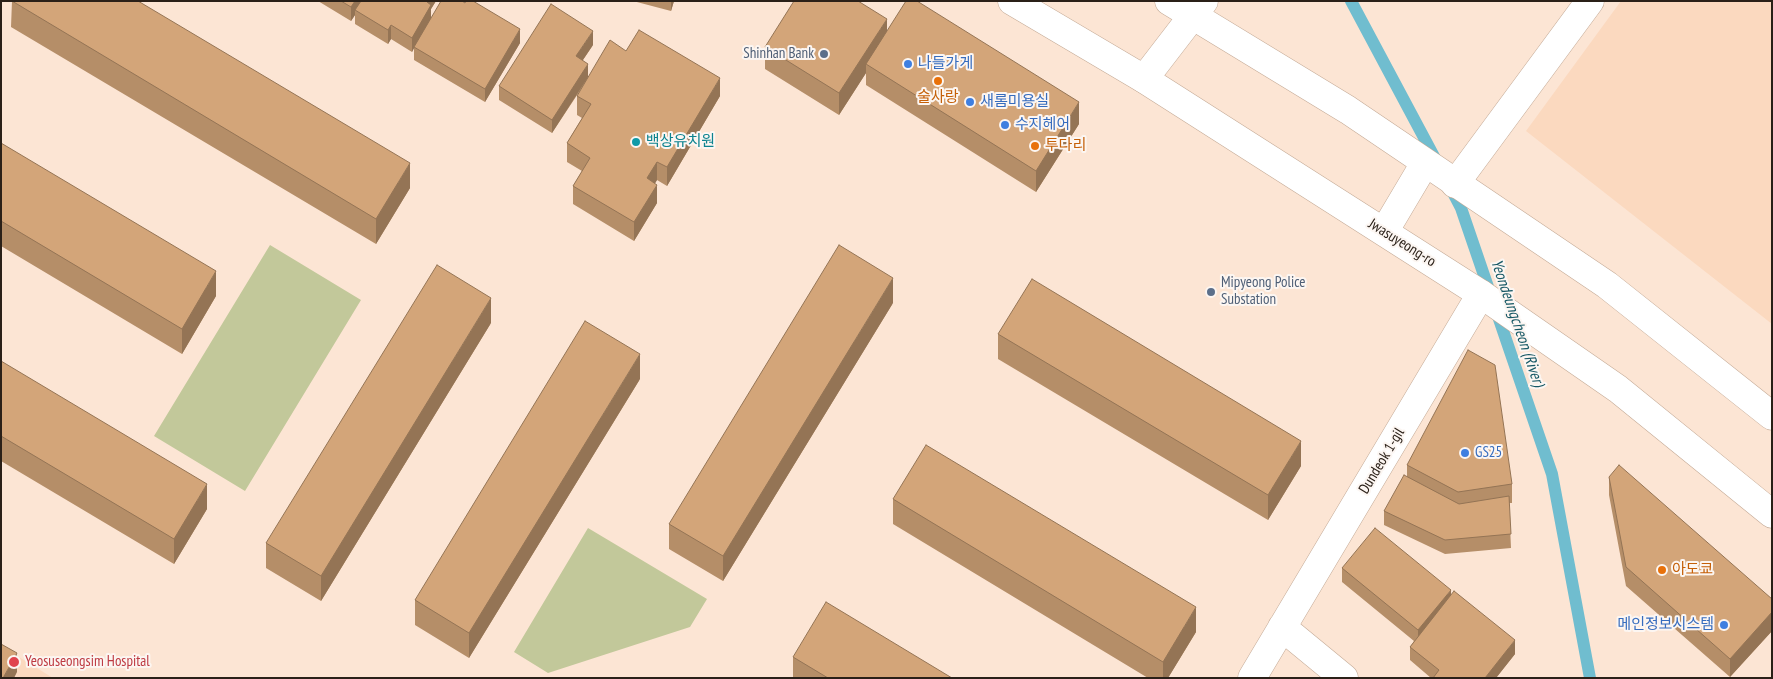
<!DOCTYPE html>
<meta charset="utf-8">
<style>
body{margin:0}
#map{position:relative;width:1773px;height:679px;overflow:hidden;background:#fce5d4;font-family:"PT Sans Narrow",sans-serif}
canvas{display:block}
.frame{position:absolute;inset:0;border:2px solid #2a2018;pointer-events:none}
</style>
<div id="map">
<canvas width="1773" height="679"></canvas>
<div class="frame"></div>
</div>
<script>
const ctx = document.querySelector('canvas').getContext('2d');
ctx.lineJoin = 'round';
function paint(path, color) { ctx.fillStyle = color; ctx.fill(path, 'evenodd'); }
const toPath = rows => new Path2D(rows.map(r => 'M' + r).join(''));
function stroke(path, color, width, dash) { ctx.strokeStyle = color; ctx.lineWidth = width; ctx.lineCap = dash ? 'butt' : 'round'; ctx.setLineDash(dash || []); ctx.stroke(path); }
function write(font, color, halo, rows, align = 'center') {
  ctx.font = font + ' "PT Sans Narrow","Noto Sans KR",sans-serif'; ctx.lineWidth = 4; ctx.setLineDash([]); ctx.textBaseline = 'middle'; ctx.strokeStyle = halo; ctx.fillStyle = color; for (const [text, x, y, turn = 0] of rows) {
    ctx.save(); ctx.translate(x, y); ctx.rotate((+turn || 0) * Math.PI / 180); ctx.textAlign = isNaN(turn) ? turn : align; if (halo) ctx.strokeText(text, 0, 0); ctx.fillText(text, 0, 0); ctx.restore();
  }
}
paint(toPath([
 [1621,1,1772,1,1772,324,1526,131],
 [1,646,53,678,1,678]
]), '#fbd9bf');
paint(toPath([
 [270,245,361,300,245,491,154,436],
 [588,528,707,599,690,627,548,673,514,652]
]), '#c2c89a');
stroke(toPath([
 [1351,1,1437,162],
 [1450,187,1461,208,1552,474,1590,678]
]), '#70bdcf', 12);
const minor = toPath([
 [1144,79,1204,1],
 [1455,184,1590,1],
 [1282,627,1344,678],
 [1252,678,1481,294]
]);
const major = toPath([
 [1012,1,1144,79,1481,294,1618,389,1772,514],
 [1169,1,1348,110,1607,285,1772,416],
 [1384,232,1425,163]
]);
stroke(minor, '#c4aa96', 29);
stroke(major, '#c4aa96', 29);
stroke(minor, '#fff', 28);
stroke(major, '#fff', 28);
paint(toPath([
 [12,1,410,188,376,244,11,27],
 [318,1,436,1,431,9,431,18,520,43,485,102,414,60,414,47,412,52,391,39,388,44,355,24,355,15,351,21],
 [633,1,674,1,671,11],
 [887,31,1079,124,1036,192,866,85,866,73,839,115,765,69,765,47],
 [593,45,583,60,588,77,626,51,720,96,667,186,657,180,655,183,657,203,634,241,573,204,573,186,582,171,567,162,567,143,582,118,577,115,577,96,587,80,552,133,499,100,499,86],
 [1,143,216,296,182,354,1,246],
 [893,303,723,581,669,549,669,524],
 [491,323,321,601,266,568,266,543],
 [998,334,1301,466,1268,520,998,359],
 [1,361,207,509,174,564,1,461],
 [640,379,469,658,415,625,415,600],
 [1407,465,1512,484,1512,503,1509,503,1511,548,1445,554,1384,525,1384,511,1407,477],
 [1609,477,1772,599,1772,631,1730,677,1626,586,1609,495],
 [893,499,1196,632,1168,678,1148,678,893,524],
 [1342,568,1451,595,1515,654,1496,678,1431,678,1410,660,1410,647,1414,641,1342,582],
 [793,657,952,678,793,678]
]), '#b58e68');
paint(toPath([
 [355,1,363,1,355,10,355,15,351,21,351,7],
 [428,1,436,1,431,9,431,18,412,52,412,38],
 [671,1,674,1,671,11],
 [887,19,887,41,866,64,866,73,839,115,839,93],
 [391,25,391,39,388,44,388,30],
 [520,29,520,43,485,102,485,89],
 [593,31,593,45,576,70,576,56],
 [588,64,588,77,552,133,552,120],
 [720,78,720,96,667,186,667,167],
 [1079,102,1079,124,1036,192,1036,171],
 [657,162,657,180,647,197,647,178],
 [410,163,410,188,376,244,376,219],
 [657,185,657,203,634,241,634,222],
 [216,271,216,296,182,354,182,329],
 [893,278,893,303,723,581,723,556],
 [491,298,491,323,321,601,321,576],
 [640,354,640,379,469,658,469,633],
 [1301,441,1301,466,1268,520,1268,495],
 [207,484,207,509,174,564,174,539],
 [1451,590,1451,604,1418,643,1418,630],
 [1196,607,1196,632,1168,678,1163,678,1163,662],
 [1772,612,1772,631,1730,677,1730,659],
 [1515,640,1515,654,1496,678,1485,678],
 [17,653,17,672,14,678,3,678]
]), '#947455');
const building = toPath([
 [12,1,138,1,410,163,376,219,12,1],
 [341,1,355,1,351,7,341,1],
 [361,1,428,1,427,2,431,5,412,38,391,25,388,30,355,10,361,1],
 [441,1,462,1,465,3,466,1,473,1,520,29,485,89,414,47,441,1],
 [794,1,858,1,887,19,839,93,765,47,794,1],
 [906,1,917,1,1079,102,1036,171,866,64,906,1],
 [551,4,593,31,576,56,588,64,552,120,499,86,551,4],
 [639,30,720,78,667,167,657,162,647,178,657,185,634,222,573,186,590,158,567,143,591,104,577,96,610,40,626,51,639,30],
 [1,143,216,271,182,329,1,221,1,143],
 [839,245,893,278,723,556,669,524,839,245],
 [437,265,491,298,321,576,266,543,437,265],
 [1032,279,1301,441,1268,495,998,334,1032,279],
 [585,321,640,354,469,633,415,600,585,321],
 [1468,350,1495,365,1512,484,1458,492,1407,465,1468,350],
 [1,361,207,484,174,539,1,436,1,361],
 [926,445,1196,607,1163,662,893,499,926,445],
 [1619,465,1772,599,1772,612,1730,659,1626,567,1609,477,1619,465],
 [1404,475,1459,504,1509,496,1511,534,1445,540,1384,511,1404,475],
 [1375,528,1451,590,1418,630,1342,568,1375,528],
 [1454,591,1515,640,1485,678,1433,678,1439,670,1410,647,1454,591],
 [826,602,952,678,828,678,793,657,826,602],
 [1,644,17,653,3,678,1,678,1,644]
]);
paint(building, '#d3a579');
stroke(building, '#947455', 1);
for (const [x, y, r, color] of [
 [824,54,5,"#5c6f8a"],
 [908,64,5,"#3f7fe0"],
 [938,81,5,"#e8710a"],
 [970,102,5,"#3f7fe0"],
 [1005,125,5,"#3f7fe0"],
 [636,142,5,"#0f9aa8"],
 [1035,146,5,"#e8710a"],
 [1211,292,5,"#5c6f8a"],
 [1465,453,5,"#3f7fe0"],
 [1662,570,5,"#e8710a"],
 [1724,625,5,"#3f7fe0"],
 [14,662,6,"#e0444e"]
]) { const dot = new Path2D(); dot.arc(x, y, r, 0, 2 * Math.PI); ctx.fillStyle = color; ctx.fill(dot); stroke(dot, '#fcf6f2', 2); }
write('15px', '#4e5e75', '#fcf6f2', [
 ["Shinhan Bank",814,54],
 ["Mipyeong Police",1221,283,"left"],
 ["Substation",1221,300,"left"]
], 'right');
write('15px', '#366cbe', '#fcf6f2', [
 ["나들가게",918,64],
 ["새롬미용실",980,102],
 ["수지헤어",1015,125],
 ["GS25",1475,453],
 ["메인정보시스템",1714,625,"right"]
], 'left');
write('15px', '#c56008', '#fcf6f2', [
 ["술사랑",938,98,"center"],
 ["투다리",1045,146],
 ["아도쿄",1672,570]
], 'left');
write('15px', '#0d838f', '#fcf6f2', [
 ["백상유치원",646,142]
], 'left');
write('15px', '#2a2018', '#fcf6f2', [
 ["Jwasuyeong-ro",1402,243,32],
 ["Dundeok 1-gil",1382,461,-59]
]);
write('15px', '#be3a42', '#fcf6f2', [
 ["Yeosuseongsim Hospital",25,662]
], 'left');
write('italic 16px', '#175865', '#fcf6f2', [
 ["Yeondeungcheon (River)",1517,323,71]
]);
</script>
